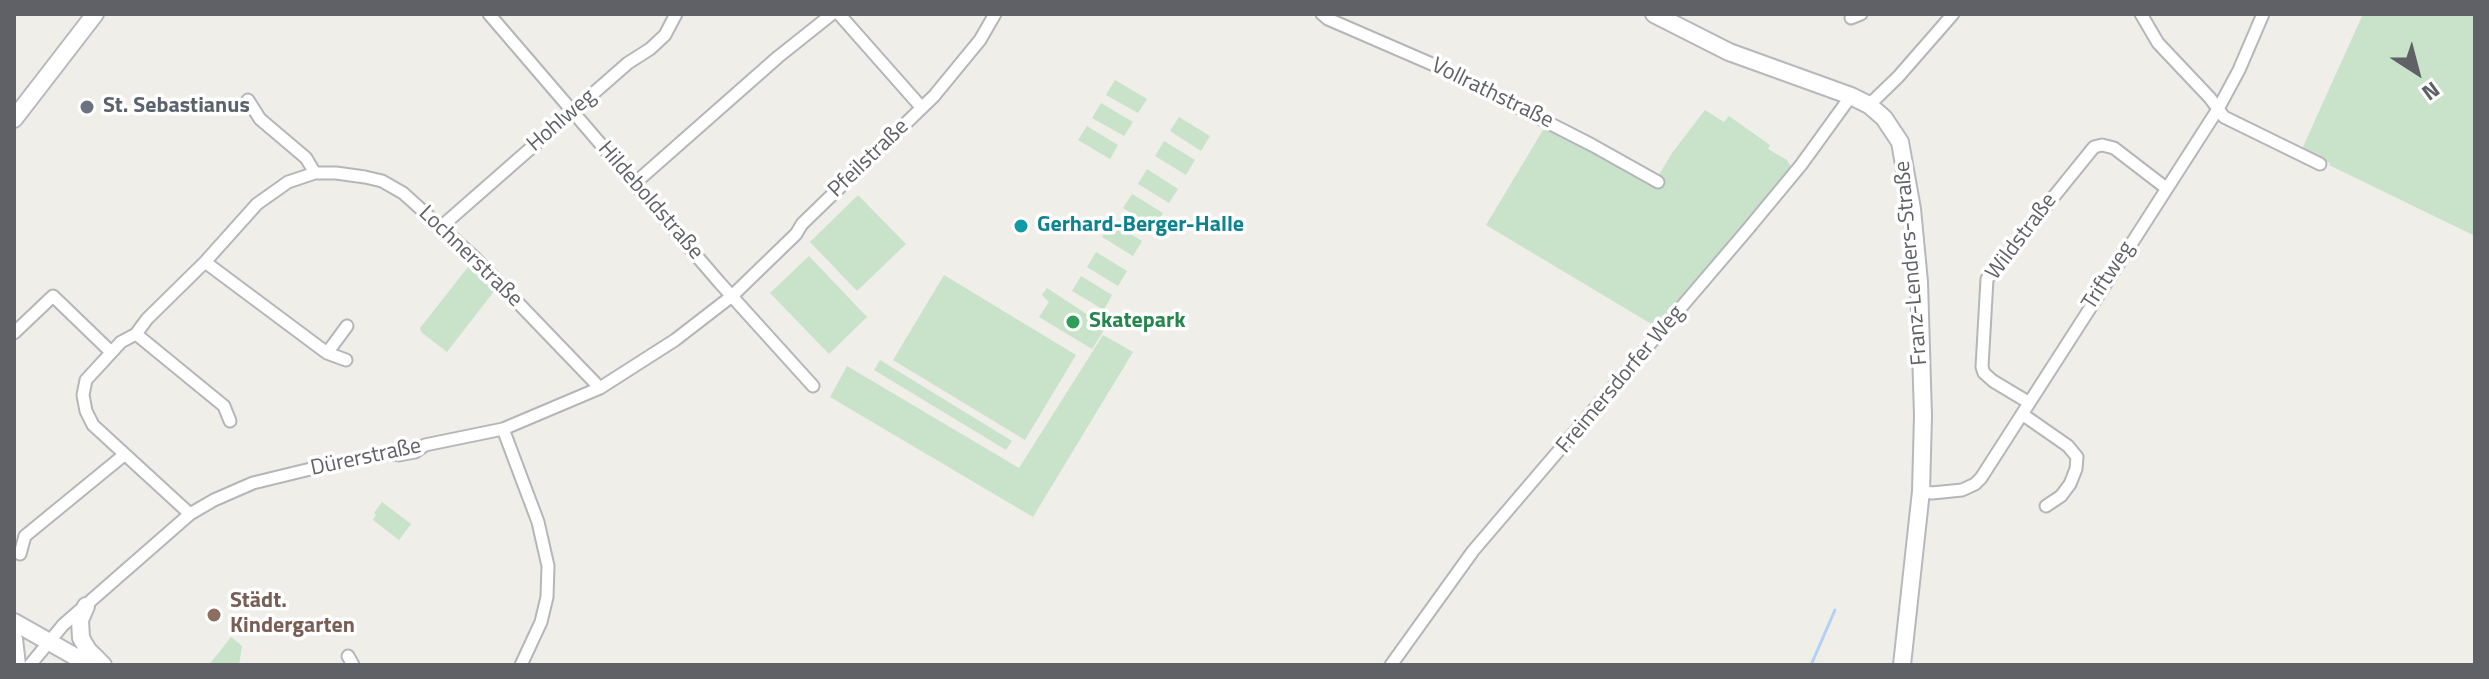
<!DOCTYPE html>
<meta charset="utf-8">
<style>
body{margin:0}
#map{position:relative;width:2489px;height:679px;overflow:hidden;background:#efeee8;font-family:"Titillium Web",sans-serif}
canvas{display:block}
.frame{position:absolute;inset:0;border:16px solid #5f6166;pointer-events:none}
.north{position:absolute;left:2377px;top:32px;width:80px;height:80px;-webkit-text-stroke:6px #fff;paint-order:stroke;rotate:144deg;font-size:22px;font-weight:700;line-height:32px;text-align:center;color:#5f6166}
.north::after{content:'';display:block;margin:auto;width:28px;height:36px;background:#5f6166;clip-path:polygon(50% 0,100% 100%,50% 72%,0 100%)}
</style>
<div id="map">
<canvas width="2489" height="679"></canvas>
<div class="frame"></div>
<div class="north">N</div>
</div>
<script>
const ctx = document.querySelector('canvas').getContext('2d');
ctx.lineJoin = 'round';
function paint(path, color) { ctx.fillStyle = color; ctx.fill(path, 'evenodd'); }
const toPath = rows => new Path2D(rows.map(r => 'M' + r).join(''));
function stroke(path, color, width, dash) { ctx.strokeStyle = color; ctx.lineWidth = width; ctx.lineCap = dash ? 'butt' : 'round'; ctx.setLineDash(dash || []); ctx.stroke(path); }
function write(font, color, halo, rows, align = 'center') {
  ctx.font = font + ' "Titillium Web",sans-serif'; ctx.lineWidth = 7; ctx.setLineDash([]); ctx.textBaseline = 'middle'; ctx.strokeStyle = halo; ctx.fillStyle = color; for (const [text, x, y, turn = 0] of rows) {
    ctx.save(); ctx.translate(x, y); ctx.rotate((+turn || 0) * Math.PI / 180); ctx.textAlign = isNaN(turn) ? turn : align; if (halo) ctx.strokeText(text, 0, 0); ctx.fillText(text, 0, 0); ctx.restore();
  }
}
paint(toPath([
 [2363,14,2475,14,2475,236,2329,165,2330,163,2302,149],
 [1115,80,1147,99,1138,113,1106,95],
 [1101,103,1133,122,1124,136,1092,118],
 [1705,110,1724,122,1729,116,1770,145,1768,149,1787,160,1791,167,1658,328,1486,225,1543,130,1552,128,1654,183,1672,153],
 [1179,117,1210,136,1201,151,1170,131],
 [1087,126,1118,145,1110,159,1078,140],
 [1164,141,1195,160,1186,175,1155,156],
 [1147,169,1178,189,1169,203,1138,184],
 [1132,194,1163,213,1154,227,1123,208],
 [858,195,906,244,857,291,810,242],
 [1111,222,1142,241,1133,256,1102,237],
 [1096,252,1127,271,1118,286,1087,267],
 [809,256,867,317,829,354,770,293],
 [468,267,471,267,495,290,447,352,421,332,420,328],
 [944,275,1076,355,1025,440,893,360],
 [1081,276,1112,295,1104,310,1072,291],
 [1047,288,1106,327,1092,349,1039,317,1049,302,1042,295],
 [1103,335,1133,352,1033,517,830,397,847,366,1019,468],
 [880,360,1012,441,1006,450,874,370],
 [382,502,411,524,399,540,373,520,376,515,374,513],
 [231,637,242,646,239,665,209,665]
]), '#c8e3ca');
stroke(toPath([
 [1811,665,1835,610]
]), '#b2d2f4', 3);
const street = toPath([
 [489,14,719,282,813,386],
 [839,14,922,108],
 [1322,14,1328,19,1441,68,1592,145,1658,182],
 [2141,14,2158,43,2210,98,2224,117,2320,164],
 [1851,18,1861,14],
 [248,100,260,119,306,158,315,173],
 [1869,105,1898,77,1953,14],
 [635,183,778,57,832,14],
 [442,226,628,63,650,49,665,35,676,14],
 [205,262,327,353,346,360],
 [14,333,53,296,111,352],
 [136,334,224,406,230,421],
 [327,353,347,326],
 [2028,402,1993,381,1984,373,1982,367,1987,279,2094,147,2102,145,2114,148,2166,188],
 [2022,414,2068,446,2077,457,2076,469,2070,484,2061,496,2046,506],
 [503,429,538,522,548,566,547,597,541,622,521,665],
 [1921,491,1932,493,1962,490,1975,484,1981,478,2218,109,2239,70,2263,14],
 [190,514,93,425,86,411,83,395,86,380,121,342,136,334,147,319,205,262,257,204,288,182,315,173,336,173,365,177,382,181,403,193,473,256,600,388],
 [20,554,25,536,124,455],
 [348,656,353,665],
 [30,665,63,625,190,514,214,500,253,483,331,464,389,453,399,455,415,452,425,445,503,429,600,388,675,340,732,296,796,234,802,224,934,96,980,40,995,14],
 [1391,665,1473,551,1748,229,1801,165,1851,96]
]);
const secondary = toPath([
 [1654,14,1729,52,1851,96,1869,105,1884,118,1900,142,1912,209,1919,282,1923,416,1921,491,1902,665],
 [14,119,95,14],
 [86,606,80,620,81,638,88,650,103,665],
 [14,622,90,665],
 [14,639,17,665]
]);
stroke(street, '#b4b6ba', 15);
stroke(secondary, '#b6b8bd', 20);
stroke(street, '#fff', 11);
stroke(secondary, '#fff', 16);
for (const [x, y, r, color] of [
 [87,107,8,"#6b7280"],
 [1021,226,8,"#0f9aa8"],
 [1073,322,8,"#2e9e5b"],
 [214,615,8,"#8d6e63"]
]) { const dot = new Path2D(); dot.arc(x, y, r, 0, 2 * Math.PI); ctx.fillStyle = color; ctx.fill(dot); stroke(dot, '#fff', 3); }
write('22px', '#5f6166', '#fff', [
 ["Vollrathstraße",1492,94,26],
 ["Hohlweg",562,121,-41],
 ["Pfeilstraße",869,159,-44],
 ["Hildeboldstraße",650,201,49],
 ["Wildstraße",2022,237,-53],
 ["Lochnerstraße",470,257,44],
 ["Franz-Lenders-Straße",1912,263,-95],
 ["Triftweg",2109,276,-57],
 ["Freimersdorfer Weg",1621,380,-50],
 ["Dürerstraße",366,458,-12]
]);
write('bold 22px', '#5b616d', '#fff', [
 ["St. Sebastianus",103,107]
], 'left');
write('bold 22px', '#0d838f', '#fff', [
 ["Gerhard-Berger-Halle",1037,226]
], 'left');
write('bold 22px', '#27864d', '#fff', [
 ["Skatepark",1089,322]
], 'left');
write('bold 22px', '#785e54', '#fff', [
 ["Städt.",230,602],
 ["Kindergarten",230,627]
], 'left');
</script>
